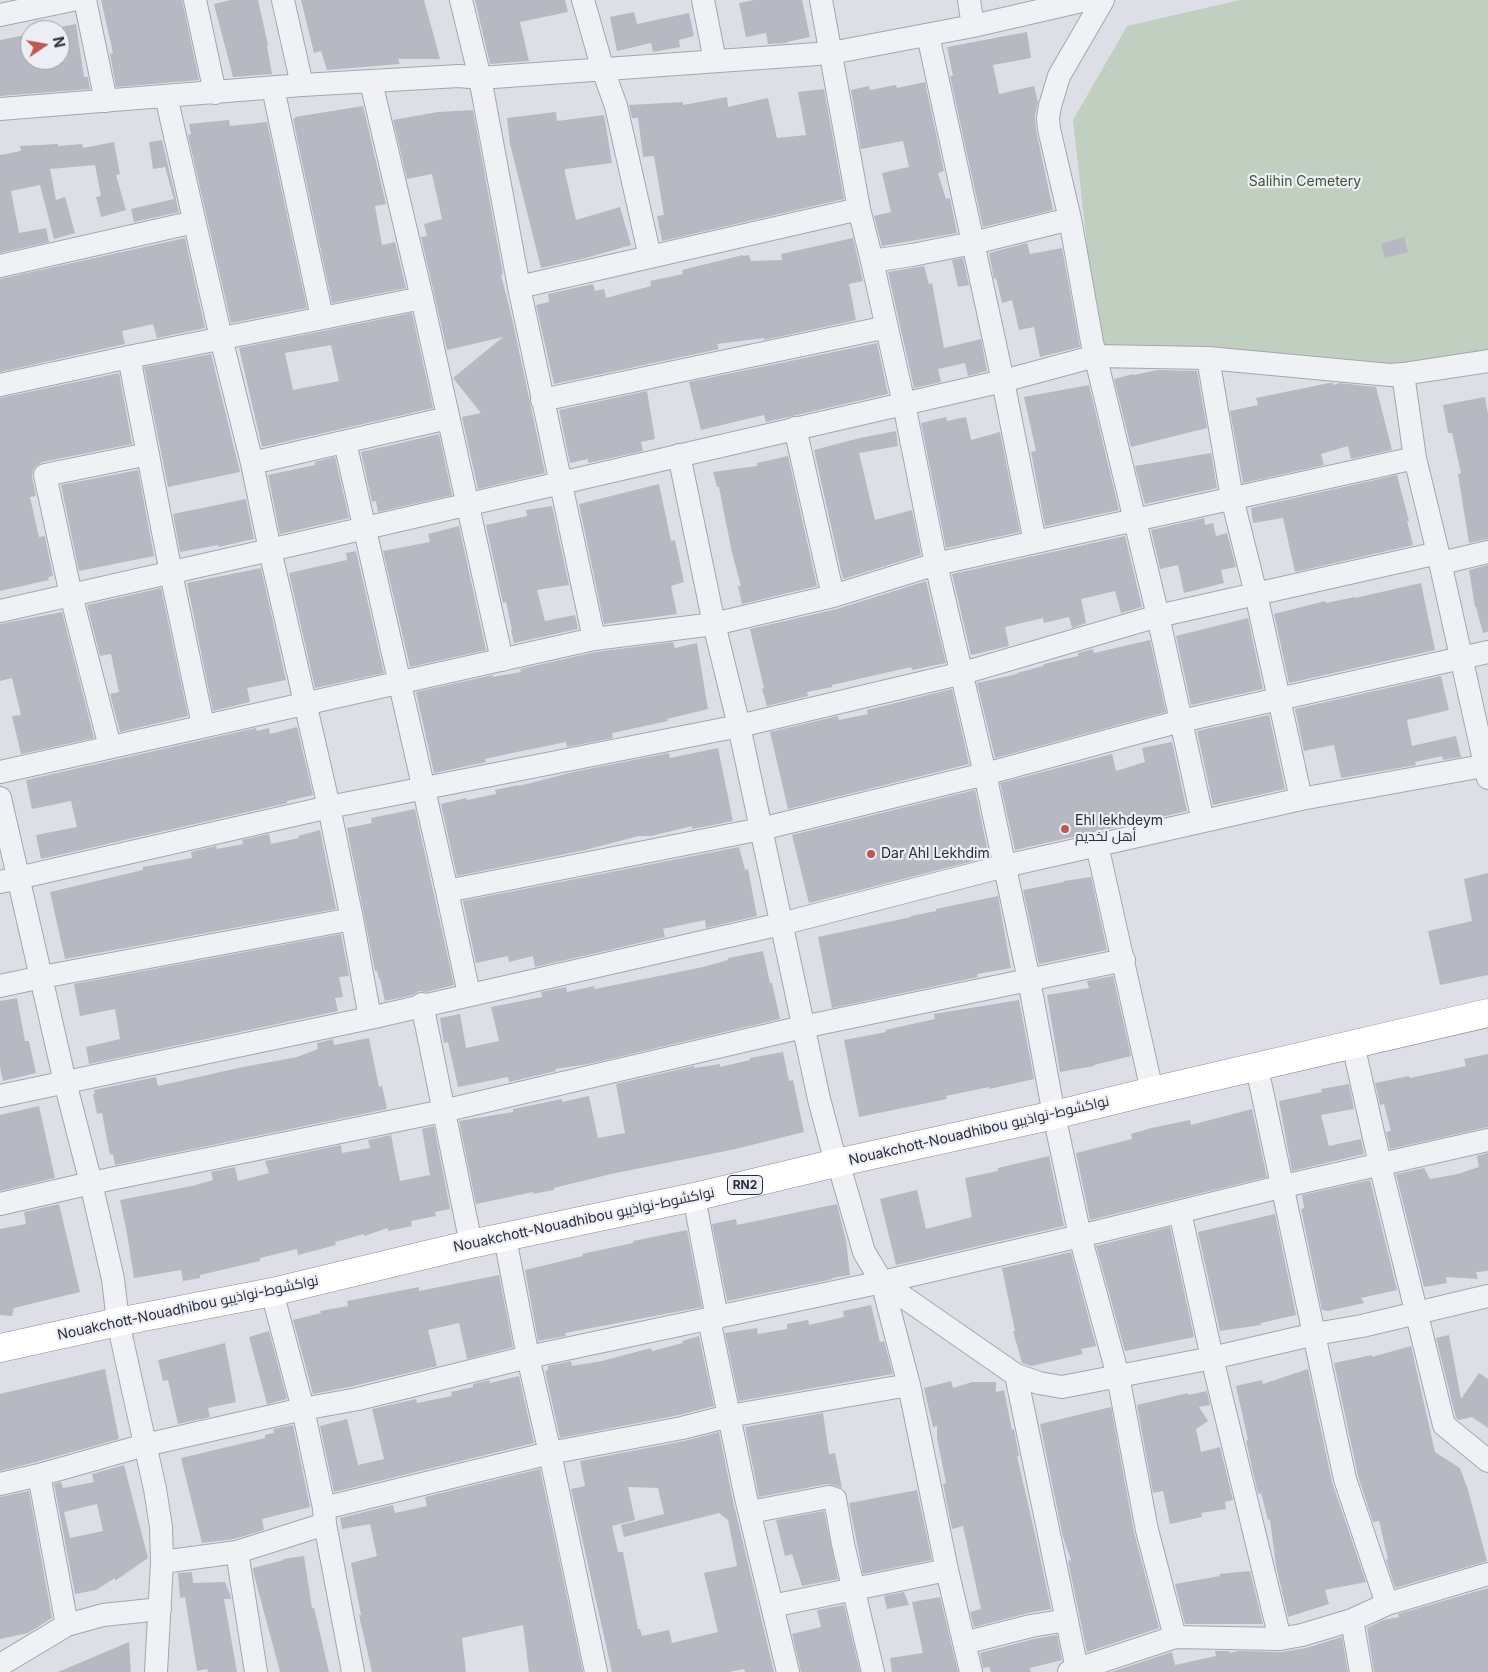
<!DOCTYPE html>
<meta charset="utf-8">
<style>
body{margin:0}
#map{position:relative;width:1488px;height:1672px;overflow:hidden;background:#dedfe6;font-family:Inter,sans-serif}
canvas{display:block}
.north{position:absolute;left:20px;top:20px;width:50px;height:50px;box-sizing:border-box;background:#edeef4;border:1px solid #9fa0aa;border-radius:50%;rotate:78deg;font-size:14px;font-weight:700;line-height:20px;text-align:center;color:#292c3b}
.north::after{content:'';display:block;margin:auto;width:18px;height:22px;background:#be5850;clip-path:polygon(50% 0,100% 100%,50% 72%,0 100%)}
</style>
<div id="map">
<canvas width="1488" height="1672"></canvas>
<div class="north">N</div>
</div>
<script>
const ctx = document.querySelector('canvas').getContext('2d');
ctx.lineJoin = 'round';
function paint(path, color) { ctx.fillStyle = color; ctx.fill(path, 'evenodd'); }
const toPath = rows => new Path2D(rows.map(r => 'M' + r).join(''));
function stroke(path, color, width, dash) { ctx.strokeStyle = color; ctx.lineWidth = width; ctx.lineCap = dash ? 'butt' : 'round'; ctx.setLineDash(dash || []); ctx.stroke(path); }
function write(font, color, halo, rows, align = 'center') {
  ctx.font = font + ' Inter,Cairo,sans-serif'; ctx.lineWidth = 4.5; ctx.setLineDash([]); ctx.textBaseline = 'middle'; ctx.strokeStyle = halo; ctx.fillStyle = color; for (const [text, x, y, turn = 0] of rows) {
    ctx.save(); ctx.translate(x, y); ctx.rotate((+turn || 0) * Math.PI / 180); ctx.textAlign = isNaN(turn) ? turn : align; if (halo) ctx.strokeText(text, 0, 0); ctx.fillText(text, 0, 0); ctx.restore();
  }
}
paint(toPath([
 [1240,0,1488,0,1488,354,1388,372,1098,345,1073,120,1127,26]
]), '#c1cfc0');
paint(toPath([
 [101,0,182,0,199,80,116,87,110,54,113,53],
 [231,0,258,0,268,45,267,46,272,74,233,77,214,4],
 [301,0,424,0,440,59,398,59,400,64,327,70,321,51,314,53],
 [475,0,565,0,568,12,520,22,529,61,490,64],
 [754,0,802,0,810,37,787,42,787,43,768,44,766,33,746,37,739,3],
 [634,12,637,24,689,13,694,36,679,40,680,47,653,52,651,43,617,51,610,17],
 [76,24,84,77,88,77,90,89,0,96,0,40,30,34,30,60,60,60,60,27],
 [1027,32,1031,58,993,65,999,94,1034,86,1038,102,1035,116,1036,130,1053,210,983,227,950,76,953,76,947,47],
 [925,82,944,171,938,173,946,199,950,198,957,233,882,246,874,216,891,212,882,173,909,167,903,141,861,149,851,90,869,86,870,90,896,85,897,88],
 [824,89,844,199,662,241,657,216,664,215,654,156,643,157,638,118,632,118,629,105,683,102,683,105,727,97,728,107,768,98,777,138,806,135,798,92],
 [363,106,386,204,375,206,382,245,395,242,406,288,332,303,293,119,295,119,295,117],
 [473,110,503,274,501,275,512,318,545,473,478,489,462,417,481,413,453,378,503,337,447,350,421,237,427,236,424,224,442,219,432,174,407,179,393,120,438,112],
 [556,112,557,121,604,115,612,163,565,169,565,173,576,220,620,207,631,245,586,258,541,268,510,144,507,118],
 [229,120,230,126,267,122,307,308,231,323,188,135,191,134,189,124],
 [162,140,179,212,134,222,131,209,174,199,165,167,153,169,149,142],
 [114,142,120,174,116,175,126,210,101,217,96,197,101,196,95,165,50,169,56,200,65,197,75,233,54,239,40,185,11,191,19,233,46,228,49,242,0,253,0,155,21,151,20,146,58,144,58,146,82,144,83,148],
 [1404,237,1408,252,1385,258,1381,244],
 [185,238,205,328,157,338,153,324,122,331,125,344,0,372,0,279],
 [853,238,863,281,849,284,856,320,764,340,764,338,717,344,719,349,554,384,536,305,549,302,548,294,593,284,595,291,604,289,606,298,651,286,650,281,683,274,682,270,743,255,743,256,749,255,751,261,782,260,781,254],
 [1027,243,1030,254,1062,248,1080,347,1040,357,1034,327,1019,330,1012,300,1002,303,996,278,994,279,989,253],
 [963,258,969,285,958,287,952,260],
 [924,266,929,284,932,283,944,348,981,339,987,371,968,376,965,363,938,369,941,382,914,388,888,272],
 [412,313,433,408,262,447,239,348],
 [331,345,339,381,293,390,285,353],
 [877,343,888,394,766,422,764,415,701,430,689,382],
 [211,354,240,472,168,487,144,367],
 [1157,370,1197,371,1207,428,1131,447,1114,379,1133,374,1134,375],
 [119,373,132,444,42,462,36,466,33,470,32,477,36,496,30,497,39,537,45,536,53,576,48,577,49,580,0,591,0,398],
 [1329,383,1333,383,1334,385,1339,383,1376,387,1392,450,1351,459,1348,446,1321,454,1324,465,1243,483,1230,411,1258,405,1256,398],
 [1089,385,1119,510,1045,526,1031,452,1036,451,1024,397],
 [647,391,655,439,641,442,643,451,588,463,588,459,570,463,559,410],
 [1485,397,1488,414,1488,539,1469,543,1458,474,1461,473,1452,433,1448,433,1443,405],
 [946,417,947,421,966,417,971,440,1000,432,1020,532,946,548,921,423],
 [896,431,898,446,859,453,875,520,912,510,921,555,843,579,814,450,860,438],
 [439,434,452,495,378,512,376,501,372,502,361,452],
 [1211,453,1217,488,1145,504,1135,466],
 [788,456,817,586,742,604,738,586,741,586,732,553,719,487,717,487,713,472,757,466,757,463],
 [335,457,349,518,280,534,268,475,315,465,315,462],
 [138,470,154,556,79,571,61,485],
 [1397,475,1409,521,1407,521,1413,545,1295,572,1283,518,1253,523,1251,508],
 [659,484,671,541,675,540,684,582,671,586,677,614,604,624,579,504],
 [246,499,254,539,218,547,218,545,180,552,173,514],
 [552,506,569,585,537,590,545,621,575,615,578,629,514,643,511,630,512,630,506,602,503,603,486,525,527,516,526,510],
 [1204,518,1205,525,1213,523,1216,536,1227,533,1236,567,1221,570,1224,583,1184,593,1178,565,1160,569,1151,530],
 [459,526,486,650,410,667,383,551,430,542,428,534],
 [1125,536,1142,607,1121,613,1115,591,1081,599,1086,623,1072,628,1069,617,1044,623,1043,618,1005,627,1009,646,971,655,952,574],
 [356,551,384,673,315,688,289,573,347,560,346,553],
 [1488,565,1488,632,1483,633,1476,607,1475,607,1469,570],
 [261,568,286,680,247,688,250,702,213,711,187,583],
 [926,581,946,663,912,670,911,667,832,685,832,687,807,692,808,696,767,706,762,689,764,688,750,629,837,609],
 [1421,583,1435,650,1289,683,1274,614,1325,601,1326,603,1355,597,1355,598],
 [161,588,188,716,120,732,110,694,119,692,111,654,100,656,87,605],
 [62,612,94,738,21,754,12,716,21,715,12,678,0,681,0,624],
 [1248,618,1263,689,1191,705,1176,636],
 [1150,640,1166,712,995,758,977,683,1017,674,1017,673,1043,666,1044,664,1078,656,1078,653,1093,649,1094,653],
 [673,642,675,648,697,643,708,709,667,719,668,721,612,733,613,738,567,747,566,742,512,753,485,759,486,762,434,773,416,692,493,675,493,677,521,672,520,669,596,652],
 [1441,676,1449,710,1407,720,1412,746,1456,736,1461,757,1443,760,1442,756,1415,762,1416,765,1341,778,1334,745,1304,751,1295,709],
 [952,689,969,764,788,809,770,732,838,716,839,720,868,714,867,710],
 [1269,715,1285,789,1213,805,1197,731],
 [297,727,313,795,287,801,287,803,41,859,36,835,77,827,71,801,32,809,26,780,256,728,257,731,269,728,270,734],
 [1172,742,1187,811,1015,850,1000,783,1112,754,1116,771,1145,762,1142,748],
 [718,748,733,821,692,829,692,826,651,836,639,836,585,850,457,876,441,804,466,798,467,800,496,794,495,790,519,785,519,786,573,772,669,753,670,758],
 [975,790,989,857,809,903,792,835],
 [415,809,454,985,426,992,419,991,413,995,385,1001,380,979,379,979,377,971,375,971,347,828,372,823,371,818],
 [320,830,336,909,65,959,50,892,143,870,143,867,192,858,191,852,216,846,217,849,243,844,242,840,269,834,271,844,299,838,298,836],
 [739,847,745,870,748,869,757,916,706,928,705,920,663,929,665,937,535,967,533,956,509,962,508,956,476,963,463,901],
 [1488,873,1488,975,1440,985,1428,931,1472,921,1464,879],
 [1091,877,1107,950,1039,964,1023,890,1064,882,1064,881],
 [998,896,1011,968,977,974,978,977,832,1008,818,937,911,917,911,916,936,911,936,909],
 [341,934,349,976,339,977,343,997,335,998,338,1011,89,1064,86,1047,120,1039,115,1009,80,1016,74,984],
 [763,951,770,983,772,983,780,1019,588,1064,555,1069,556,1071,509,1082,508,1077,458,1087,448,1042,444,1043,440,1018,460,1014,466,1048,499,1041,491,1007,542,997,541,992,566,987,567,992,594,986,595,989,703,967,728,960,728,958],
 [1113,976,1131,1056,1094,1065,1094,1066,1060,1072,1047,995,1089,988,1087,981],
 [17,998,25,1041,29,1041,36,1073,3,1081,0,1067,0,1001],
 [1019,1000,1034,1079,989,1089,989,1087,946,1096,947,1099,859,1117,844,1040,886,1032,885,1030,935,1019,934,1014],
 [369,1038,379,1087,382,1086,387,1109,115,1165,113,1154,110,1155,102,1113,97,1114,93,1094,95,1094,94,1090,156,1077,158,1086,243,1067,297,1057,318,1049,317,1043,333,1039,334,1045],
 [783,1052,789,1081,793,1080,804,1132,731,1150,611,1174,554,1188,554,1190,533,1194,533,1192,476,1204,459,1121,513,1112,513,1109,562,1099,562,1102,589,1096,598,1138,625,1133,616,1084,694,1066,695,1068,720,1064,720,1067,750,1060,750,1058],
 [1488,1054,1488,1127,1390,1149,1386,1132,1391,1131,1384,1104,1380,1105,1375,1083,1409,1076,1410,1078,1466,1066,1464,1059],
 [1349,1084,1354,1109,1321,1115,1329,1146,1361,1139,1364,1154,1292,1171,1279,1101,1322,1092,1321,1089],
 [39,1106,55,1178,0,1191,0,1115],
 [1252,1109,1267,1177,1090,1220,1076,1153,1132,1139,1131,1134,1151,1128,1190,1120,1191,1125],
 [434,1126,450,1209,435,1212,436,1216,411,1221,412,1226,388,1231,388,1228,364,1236,364,1234,335,1242,336,1245,298,1255,297,1249,260,1258,260,1261,200,1275,200,1278,183,1281,181,1270,134,1278,126,1228,120,1200,192,1186,213,1180,211,1172,235,1167,238,1181,269,1173,265,1161,341,1145,342,1153,370,1148,368,1140,391,1135,400,1181,430,1175,422,1129],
 [1488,1153,1488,1271,1476,1272,1478,1279,1446,1277,1447,1283,1424,1287,1396,1174,1424,1168,1430,1179,1458,1174,1479,1167,1477,1156],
 [1049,1156,1064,1226,896,1265,880,1199,917,1190,926,1229,972,1217,965,1178,998,1171,998,1168],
 [1370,1180,1397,1290,1361,1298,1364,1303,1328,1311,1322,1310,1301,1209,1304,1208,1302,1195],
 [59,1204,80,1292,14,1308,12,1316,0,1315,0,1229,26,1224,24,1212],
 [837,1204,846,1241,850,1275,832,1278,833,1279,727,1301,712,1224,736,1219,737,1225],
 [1275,1214,1296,1315,1261,1323,1261,1325,1220,1331,1198,1232],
 [1170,1227,1194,1337,1125,1351,1096,1246],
 [687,1230,702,1307,565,1333,566,1336,538,1341,525,1270,583,1256,582,1254,633,1243,633,1241],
 [1071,1252,1096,1346,1081,1349,1083,1354,1031,1366,1022,1363,1013,1331,1015,1331,1002,1268],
 [499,1275,513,1347,467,1359,459,1323,428,1330,437,1366,349,1387,313,1394,293,1320,321,1313,320,1311,348,1306,347,1301,419,1287,419,1291],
 [871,1305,880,1342,884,1341,893,1374,739,1401,725,1333,757,1328,758,1334,787,1329,787,1324,808,1320,809,1325,844,1317,843,1311],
 [269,1331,287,1399,267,1404,249,1337],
 [1449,1335,1461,1399,1479,1373,1488,1379,1488,1428,1472,1417,1459,1420,1456,1418,1436,1338],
 [699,1336,714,1406,679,1415,560,1438,545,1371,548,1370,548,1366,571,1361,572,1366,602,1361,651,1348,652,1351,683,1343,682,1341],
 [225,1343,236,1402,208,1408,210,1417,178,1424,168,1380,163,1381,158,1360],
 [1411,1346,1435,1452,1460,1468,1468,1490,1487,1561,1395,1588,1386,1560,1388,1559,1379,1521,1373,1522,1358,1476,1334,1363,1372,1355,1372,1357],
 [105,1369,119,1439,36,1462,0,1471,0,1394],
 [1308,1369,1332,1482,1366,1582,1325,1590,1329,1604,1288,1617,1276,1566,1270,1519,1268,1520,1261,1493,1258,1494,1246,1441,1248,1440,1236,1386,1262,1380,1263,1384],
 [519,1376,534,1443,334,1492,320,1426,347,1419,358,1465,384,1459,372,1409,416,1399,417,1403,452,1396,451,1392,473,1387,473,1384,489,1380,490,1383],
 [951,1381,953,1388,972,1382,996,1382,996,1392,1004,1390,1012,1430,1014,1429,1019,1456,1017,1456,1037,1543,1051,1609,1028,1613,974,1627,970,1612,981,1609,963,1526,952,1529,943,1484,946,1483,937,1438,937,1426,933,1427,924,1388],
 [1207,1391,1210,1405,1199,1407,1208,1421,1196,1429,1201,1452,1220,1447,1233,1500,1225,1502,1226,1509,1201,1513,1202,1517,1170,1524,1163,1491,1153,1493,1137,1405,1188,1393,1188,1395],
 [1111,1407,1134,1532,1159,1628,1087,1652,1068,1561,1071,1560,1063,1537,1040,1424],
 [823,1413,829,1454,835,1453,842,1488,833,1485,827,1484,759,1497,745,1427],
 [293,1425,310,1507,262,1519,264,1530,234,1539,202,1543,181,1458,265,1438,265,1435,274,1433,273,1429],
 [719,1432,733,1501,774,1672,745,1672,744,1669,729,1672,612,1672,571,1489,585,1486,580,1461,684,1441],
 [628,1487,658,1488,664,1514,621,1525,624,1537,719,1513,728,1520,737,1566,704,1573,718,1632,672,1643,669,1630,642,1636,640,1629,638,1629,623,1552,618,1552,612,1526,635,1520],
 [124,1465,148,1558,115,1581,115,1578,96,1590,75,1594,54,1484,61,1482,63,1488,94,1482,92,1474],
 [97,1504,103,1531,70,1538,64,1512],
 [540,1469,583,1672,529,1672,523,1625,462,1638,466,1672,372,1672,359,1615,361,1615,351,1563,377,1556,370,1524,342,1529,340,1518,393,1505,395,1513,427,1506,425,1497],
 [917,1490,932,1560,863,1574,849,1503],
 [29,1491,52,1618,28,1633,0,1639,0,1497],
 [824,1511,838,1579,802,1586,792,1554,785,1556,776,1520],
 [304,1556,312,1608,314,1608,329,1672,280,1672,253,1571,253,1568,284,1560,283,1559],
 [1250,1571,1263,1624,1185,1624,1175,1584,1220,1576,1219,1574],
 [192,1572,193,1583,225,1582,230,1594,231,1599,224,1599,237,1672,208,1672,207,1669,197,1671,185,1597,180,1598,178,1573],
 [1488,1588,1488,1672,1374,1672,1367,1628,1383,1620,1399,1617,1398,1614],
 [904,1592,909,1605,887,1609,884,1596],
 [940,1597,958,1672,892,1672,890,1658,923,1653,912,1602],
 [844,1605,860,1672,801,1672,792,1634,821,1627,817,1610],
 [1057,1635,1062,1660,1030,1668,1031,1672,991,1672,989,1667,983,1668,980,1653,1034,1639],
 [1342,1637,1348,1672,1111,1672,1172,1652,1175,1665,1216,1656,1215,1651,1229,1651,1230,1653,1238,1651,1282,1652,1306,1648],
 [129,1642,131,1672,58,1672]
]), '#b6b8c2');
const minor = toPath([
 [85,0,106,101],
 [195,0,215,93],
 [283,0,302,85],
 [461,0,480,78,519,287,594,639],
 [583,0,603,70,616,106,650,257],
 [703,0,715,61],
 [821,0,859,209,872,261,904,404,936,564,985,774,1029,980,1054,1115,1080,1236,1118,1376,1147,1530,1175,1637],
 [969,0,973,26],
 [1103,0,1059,76,1050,106,1048,118,1049,129,1070,219,1092,342,1158,616,1203,821],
 [0,15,72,0],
 [928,35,1003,381,1035,542],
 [371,82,422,298,502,660],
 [273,88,322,317],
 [166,96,221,338,252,463,270,550,329,807,352,919,370,1018],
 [0,109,302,85,459,76,480,78,831,53,973,26,1086,0],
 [872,261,912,255,973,243,1070,219],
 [0,266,194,222],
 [519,287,859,209],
 [129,357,171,573,203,725],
 [1208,358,1232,498,1256,594,1301,799],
 [1403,374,1488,361],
 [0,385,129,357,422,298],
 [542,400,887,327],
 [795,428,833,596],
 [345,442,447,891,469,994],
 [679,455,714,624,739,726,819,1099,836,1163,841,1172,864,1252,882,1282,909,1385,947,1570,971,1672],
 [252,463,448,418],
 [1441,563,1488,552],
 [0,611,270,550,1003,381,1096,356,1208,358,1390,375,1403,374,1415,458,1438,553,1488,778],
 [110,747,71,595,45,475,148,454],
 [0,772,594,639,714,624,833,596,936,564,1415,458],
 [0,798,65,1082,91,1183,113,1279,118,1322,155,1489,161,1527,162,1562,156,1672],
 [1097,845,1152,1091],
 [0,882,329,807,739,726,963,673,1158,616,1438,553],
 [447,891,761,829,985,774,1181,721,1488,652],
 [0,986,42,977,352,919],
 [422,1004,471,1244],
 [1353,1044,1380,1164,1444,1425,1488,1461],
 [1257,1068,1345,1479,1387,1604],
 [0,1096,370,1018,781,924,1005,866,1301,799,1488,765],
 [694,1197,717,1318],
 [0,1204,91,1183,443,1111,803,1027,1124,960],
 [1180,1212,1212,1358,1280,1639],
 [505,1238,528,1357,550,1453,596,1672],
 [882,1282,1016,1375,1039,1383,1062,1387,1212,1358,1315,1334,1362,1326,1488,1296],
 [272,1292,303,1409,324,1508,325,1524,353,1672],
 [709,1319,746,1498,788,1672],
 [1016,1375,1077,1669],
 [39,1475,67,1625],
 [0,1484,39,1475,145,1445,303,1409,358,1399,528,1357,882,1282,1080,1236,1284,1186,1488,1140],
 [324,1508,550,1453,682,1428,729,1416,909,1385],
 [750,1512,829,1497,835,1499,843,1544,873,1672],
 [237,1552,256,1672],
 [162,1562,237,1552,325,1524],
 [772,1606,947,1570],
 [1352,1620,1361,1672],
 [964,1643,1031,1626,1067,1620],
 [0,1665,67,1625,103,1615,160,1609],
 [1069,1672,1175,1637,1280,1639,1302,1635,1352,1620,1387,1604,1488,1574]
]);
const highway = toPath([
 [0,1348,118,1322,272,1292,471,1244,694,1197,836,1163,1054,1115,1152,1091,1488,1013]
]);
stroke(minor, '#a4a6af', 24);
stroke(highway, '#878a9b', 29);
stroke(minor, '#f0f1f5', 22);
stroke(highway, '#fff', 28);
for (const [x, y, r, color] of [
 [1065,829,5,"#be5850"],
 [871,854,5,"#be5850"]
]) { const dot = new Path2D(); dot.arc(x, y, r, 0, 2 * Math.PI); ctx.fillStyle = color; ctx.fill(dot); stroke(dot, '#edeef4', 2); }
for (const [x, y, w] of [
 [745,1185,35]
]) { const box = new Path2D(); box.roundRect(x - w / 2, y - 9.5, w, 19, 4); ctx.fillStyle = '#edeef4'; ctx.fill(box); stroke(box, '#292c3b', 1); }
write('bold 12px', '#292c3b', null, [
 ["RN2",745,1185]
]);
write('14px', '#385539', '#edeef4', [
 ["Salihin Cemetery",1305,182]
]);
write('14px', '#292c3b', '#edeef4', [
 ["Ehl lekhdeym",1075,821],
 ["أهل لخديم",1075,837],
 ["Dar Ahl Lekhdim",881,854]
], 'left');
write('14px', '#292c3b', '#edeef4', [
 ["Nouakchott-Nouadhibou نواكشوط-نواذيبو",979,1131,-13],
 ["Nouakchott-Nouadhibou نواكشوط-نواذيبو",584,1220,-12],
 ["Nouakchott-Nouadhibou نواكشوط-نواذيبو",188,1308,-12]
]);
</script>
